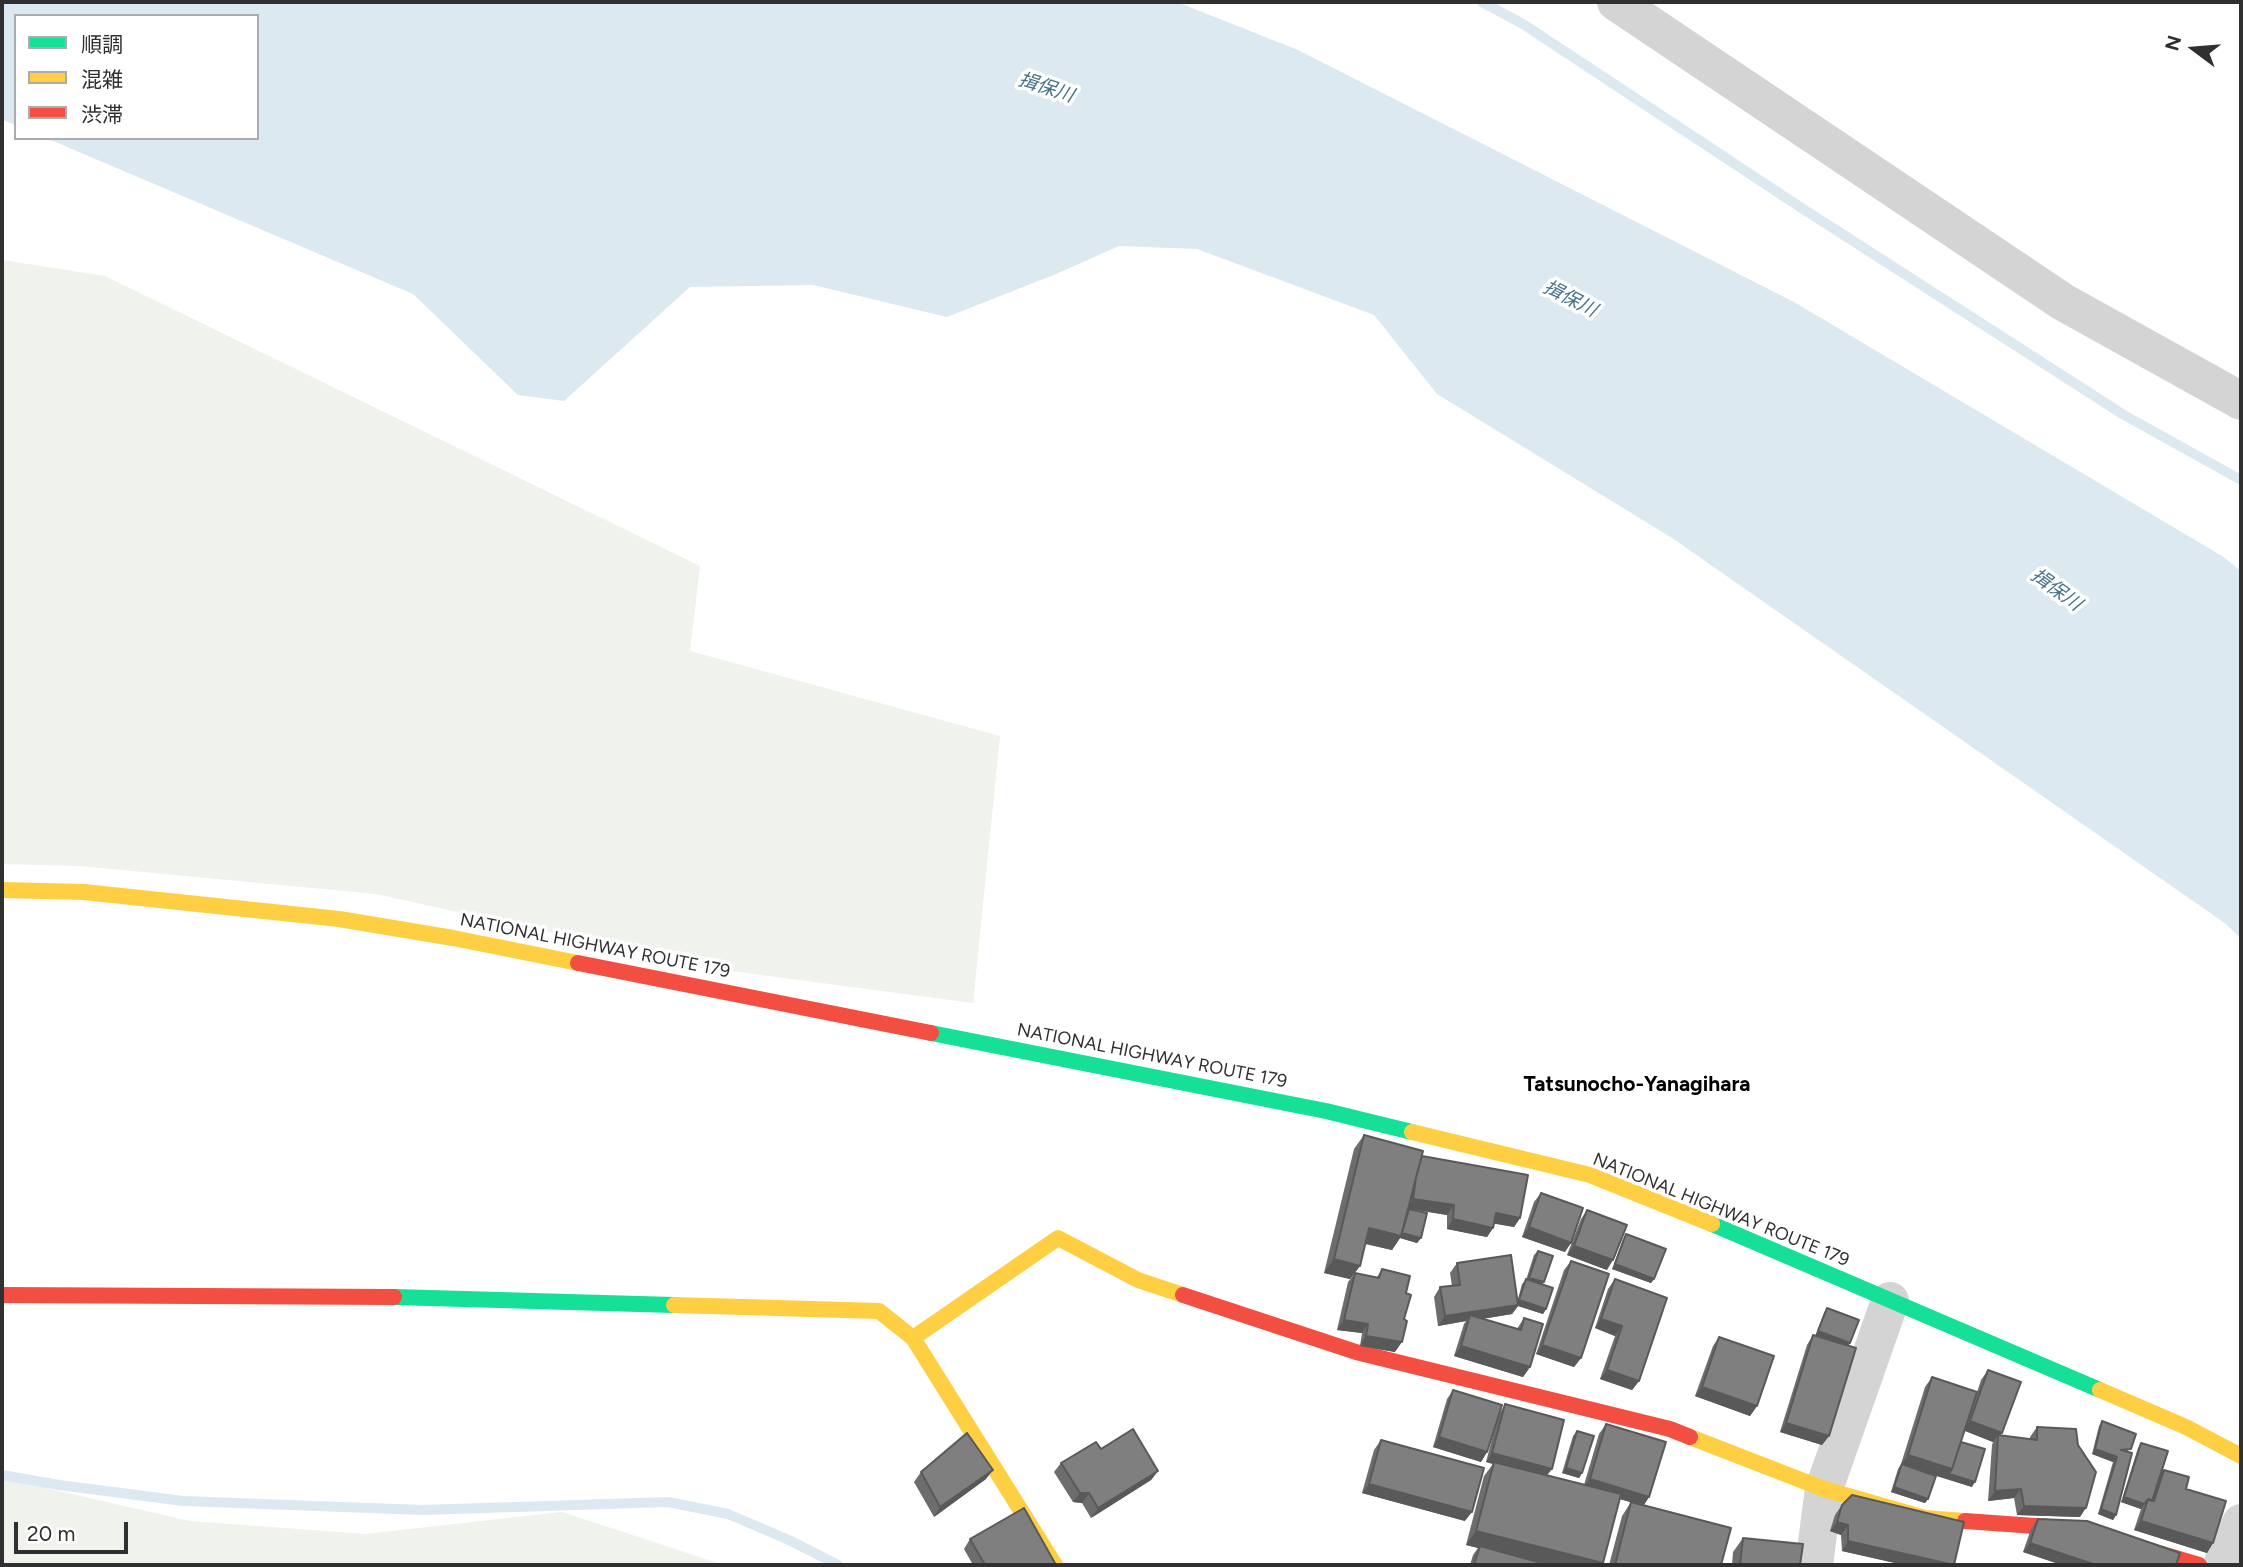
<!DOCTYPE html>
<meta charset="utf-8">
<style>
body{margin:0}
#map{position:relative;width:2243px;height:1567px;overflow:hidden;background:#fff;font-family:Figtree,"Noto Sans JP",sans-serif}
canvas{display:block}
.frame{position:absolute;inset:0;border:4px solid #303030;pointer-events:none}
.legend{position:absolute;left:14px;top:14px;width:245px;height:126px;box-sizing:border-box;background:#fff;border:2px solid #acacac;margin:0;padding:9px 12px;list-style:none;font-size:21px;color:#303030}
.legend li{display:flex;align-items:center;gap:14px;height:35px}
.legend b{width:35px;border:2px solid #acacac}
.north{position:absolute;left:2159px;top:14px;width:70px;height:70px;-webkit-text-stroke:5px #fff;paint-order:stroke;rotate:286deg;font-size:19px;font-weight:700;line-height:28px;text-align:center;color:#303030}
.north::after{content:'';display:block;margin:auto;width:24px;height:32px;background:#303030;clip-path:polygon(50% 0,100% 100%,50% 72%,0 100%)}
.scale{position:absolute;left:14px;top:1522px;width:114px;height:32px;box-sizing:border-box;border:4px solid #303030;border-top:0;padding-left:9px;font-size:21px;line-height:24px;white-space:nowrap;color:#303030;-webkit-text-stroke:5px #fff;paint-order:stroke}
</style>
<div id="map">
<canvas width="2243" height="1567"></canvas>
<div class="frame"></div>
<ul class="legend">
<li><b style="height:9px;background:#16e098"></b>順調</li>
<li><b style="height:9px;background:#ffcf43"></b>混雑</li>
<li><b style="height:9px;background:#f24e42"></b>渋滞</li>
</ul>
<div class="north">N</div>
<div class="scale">20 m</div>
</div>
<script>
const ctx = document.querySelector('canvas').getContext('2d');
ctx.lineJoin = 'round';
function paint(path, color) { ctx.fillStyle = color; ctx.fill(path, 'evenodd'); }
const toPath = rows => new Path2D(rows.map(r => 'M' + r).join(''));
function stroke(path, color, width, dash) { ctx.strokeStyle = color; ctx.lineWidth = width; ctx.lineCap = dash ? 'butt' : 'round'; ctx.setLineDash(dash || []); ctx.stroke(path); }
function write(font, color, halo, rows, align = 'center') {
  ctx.font = font + ' Figtree,"Noto Sans JP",sans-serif'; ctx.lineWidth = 7; ctx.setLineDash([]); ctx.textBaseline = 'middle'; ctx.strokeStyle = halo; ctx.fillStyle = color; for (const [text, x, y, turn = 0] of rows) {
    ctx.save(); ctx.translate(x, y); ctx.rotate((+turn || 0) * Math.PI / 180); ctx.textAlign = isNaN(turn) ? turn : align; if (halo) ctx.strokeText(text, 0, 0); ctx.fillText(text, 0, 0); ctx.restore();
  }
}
paint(toPath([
 [2,260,105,276,700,566,690,651,1000,736,973,1003,716,969,376,894,80,866,2,864],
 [2,1478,190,1521,365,1534,562,1512,724,1565,2,1565]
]), '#f0f2ec');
paint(toPath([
 [2,2,1177,2,1298,50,1794,302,2222,556,2241,571,2241,939,2226,924,1672,538,1437,394,1374,315,1197,249,1119,246,1056,274,947,317,813,285,690,287,564,401,518,395,413,294,46,138,257,138,257,16,16,16,16,125,2,120]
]), '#dde9f0');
stroke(toPath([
 [1482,2,1523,24,1797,205,2124,415,2241,480],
 [2,1475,59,1485,183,1501,423,1510,668,1502,728,1514,789,1540,838,1565]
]), '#dde9f0', 10);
stroke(toPath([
 [1616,2,2063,302,2241,401],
 [1814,1565,1824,1489,1890,1301],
 [2222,1565,2241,1523]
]), '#d4d4d4', 38);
stroke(toPath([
 [931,1033,1326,1111,1412,1132],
 [1712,1224,2100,1390],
 [394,1297,674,1305]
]), '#16e098', 16);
stroke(toPath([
 [2,890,84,892,339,919,453,938,578,963],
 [1412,1132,1590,1175,1712,1224],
 [674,1305,879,1311,913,1338,1055,1565],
 [913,1338,1058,1238,1138,1280,1183,1295],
 [2100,1390,2186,1427,2241,1456],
 [1690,1437,1824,1489,1925,1518,1965,1521]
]), '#ffcf43', 16);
stroke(toPath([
 [578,963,931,1033],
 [2,1295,394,1297],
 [1183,1295,1356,1352,1670,1429,1690,1437],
 [1965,1521,2077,1529,2199,1565]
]), '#f24e42', 16);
paint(toPath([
 [1364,1135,1422,1156,1520,1218,1514,1227,1494,1223,1493,1228,1487,1237,1447,1229,1447,1215,1409,1209,1421,1238,1417,1243,1400,1238,1392,1250,1365,1244,1360,1266,1350,1279,1324,1273,1354,1149],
 [1541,1193,1565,1252,1522,1237,1534,1202],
 [1587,1210,1607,1270,1567,1255,1581,1219],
 [1626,1234,1654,1279,1651,1283,1612,1269,1623,1239],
 [1538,1251,1544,1282,1542,1285,1546,1309,1543,1314,1518,1306,1512,1314,1482,1319,1517,1329,1524,1318,1530,1367,1523,1377,1454,1356,1464,1324,1466,1321,1438,1326,1434,1297,1440,1287,1452,1286,1450,1273,1457,1263,1518,1299,1522,1284,1526,1280,1534,1255],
 [1571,1261,1581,1358,1574,1367,1536,1354,1564,1270],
 [1382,1269,1395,1352,1360,1346,1362,1333,1337,1330,1348,1282,1355,1273,1377,1277],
 [1615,1279,1639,1381,1632,1390,1600,1379,1615,1336,1595,1328,1608,1289],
 [1827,1308,1850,1343,1848,1346,1829,1436,1822,1445,1780,1432,1807,1345,1813,1335,1815,1336,1824,1313],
 [1719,1337,1757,1406,1750,1416,1695,1396,1713,1346],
 [1988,1370,2000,1435,2030,1439,2030,1437,2037,1427,2080,1517,2017,1515,2014,1498,1988,1501,1992,1445,1993,1442,1965,1431,1961,1442,1972,1487,1936,1476,1928,1499,1925,1503,1891,1492,1898,1469,1901,1464,1925,1387,1932,1377,1977,1392,1981,1380],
 [1453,1390,1500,1413,1505,1404,1547,1476,1584,1485,1599,1434,1606,1424,1649,1497,1644,1505,1721,1565,1609,1565,1622,1516,1631,1502,1620,1499,1603,1563,1602,1565,1470,1565,1473,1555,1478,1548,1466,1545,1484,1476,1493,1464,1486,1462,1496,1424,1487,1452,1481,1462,1433,1447,1447,1399],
 [2102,1421,2129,1452,2116,1515,2113,1520,2098,1514,2113,1462,2092,1454,2099,1426],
 [1577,1431,1582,1473,1579,1478,1562,1473,1573,1436],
 [1381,1440,1465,1521,1362,1493,1374,1450],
 [2141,1443,2160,1475,2164,1470,2186,1489,2213,1543,2207,1553,2134,1530,2141,1509,2121,1502,2138,1448],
 [1101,1449,1158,1471,1151,1480,1091,1518,1082,1503,1073,1502,1054,1472,1061,1463],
 [921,1472,986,1479,934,1517,914,1482],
 [1842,1505,1954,1565,1904,1565,1842,1551,1841,1535,1830,1531,1835,1515],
 [2038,1519,2176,1565,2062,1565,2023,1552,2031,1529],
 [1743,1538,1800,1565,1732,1565,1733,1552],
 [970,1539,1056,1565,973,1565,964,1549]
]), '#6d6d6d');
paint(toPath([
 [1413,1199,1454,1205,1447,1215,1406,1208],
 [1496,1213,1520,1218,1514,1227,1490,1223],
 [1453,1219,1493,1228,1487,1237,1447,1229],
 [1529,1227,1571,1243,1565,1252,1522,1237],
 [1369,1228,1402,1233,1421,1238,1417,1243,1400,1238,1392,1250,1359,1242],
 [1574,1246,1613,1260,1607,1270,1567,1255],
 [1334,1259,1360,1266,1350,1279,1324,1273],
 [1615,1264,1654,1279,1651,1283,1612,1269],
 [1529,1278,1544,1282,1540,1287,1525,1282],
 [1519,1300,1546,1309,1543,1314,1518,1306,1512,1314,1469,1321,1470,1315,1466,1321,1438,1326,1445,1316,1516,1305],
 [1601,1319,1622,1326,1615,1336,1595,1328],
 [1344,1320,1368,1324,1362,1333,1337,1330],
 [1818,1331,1850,1343,1847,1348,1815,1336],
 [1366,1336,1402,1342,1395,1352,1360,1346],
 [1542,1345,1581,1358,1574,1367,1536,1354],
 [1461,1346,1530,1367,1523,1377,1454,1356],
 [1607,1370,1639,1381,1632,1390,1600,1379],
 [1702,1387,1757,1406,1750,1416,1695,1396],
 [1970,1421,2002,1433,1998,1439,1998,1435,1993,1442,1963,1430],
 [1786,1423,1829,1436,1822,1445,1780,1432],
 [1439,1437,1487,1452,1481,1462,1433,1447],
 [2095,1449,2117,1457,2113,1462,2092,1454],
 [1492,1453,1552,1469,1545,1478,1486,1462],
 [1908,1455,1952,1469,1975,1482,1972,1487,1901,1464],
 [1566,1468,1582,1473,1579,1478,1562,1473],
 [993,1470,986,1479,934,1517,940,1507],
 [1158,1471,1151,1480,1091,1518,1098,1508],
 [1590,1479,1649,1497,1643,1506,1583,1488],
 [1369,1484,1472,1512,1465,1521,1362,1493],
 [1894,1487,1928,1499,1925,1503,1891,1492],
 [2021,1489,2014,1498,1988,1501,1995,1491],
 [1080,1493,1089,1493,1082,1503,1073,1502],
 [2124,1497,2144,1504,2141,1509,2121,1502],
 [2024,1506,2086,1508,2080,1517,2017,1515],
 [2101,1509,2116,1515,2113,1520,2098,1514],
 [2141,1521,2213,1543,2207,1553,2134,1530],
 [1837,1522,1848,1525,1841,1535,1830,1531],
 [1476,1531,1603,1563,1602,1565,1548,1565,1466,1545],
 [1848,1541,1950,1565,1904,1565,1842,1551],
 [2030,1543,2096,1565,2062,1565,2023,1552]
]), '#595959');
const building = toPath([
 [1364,1135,1423,1151,1401,1236,1369,1228,1360,1266,1334,1259,1364,1135],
 [1422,1156,1528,1175,1520,1218,1496,1213,1493,1228,1453,1219,1454,1205,1413,1199,1416,1177,1422,1156],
 [1541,1193,1583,1208,1571,1243,1529,1227,1541,1193],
 [1409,1209,1427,1213,1421,1238,1402,1233,1409,1209],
 [1587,1210,1627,1225,1613,1260,1574,1246,1587,1210],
 [1626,1234,1666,1249,1654,1279,1615,1264,1626,1234],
 [1538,1251,1553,1256,1544,1282,1529,1278,1538,1251],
 [1511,1255,1518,1305,1445,1316,1440,1287,1460,1285,1457,1263,1511,1255],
 [1571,1261,1609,1274,1581,1358,1542,1345,1571,1261],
 [1382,1269,1410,1276,1406,1293,1411,1295,1404,1319,1407,1321,1402,1342,1366,1336,1368,1324,1344,1320,1355,1273,1379,1278,1382,1269],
 [1526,1279,1553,1288,1546,1309,1519,1300,1526,1279],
 [1615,1279,1667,1298,1639,1381,1607,1370,1622,1326,1601,1319,1615,1279],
 [1827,1308,1859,1320,1850,1343,1818,1331,1827,1308],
 [1470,1315,1521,1330,1524,1318,1543,1324,1530,1367,1461,1346,1470,1315],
 [1813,1335,1856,1348,1829,1436,1786,1423,1813,1335],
 [1719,1337,1774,1356,1757,1406,1702,1387,1719,1337],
 [1988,1370,2021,1382,2002,1433,1970,1421,1988,1370],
 [1932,1377,1977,1392,1952,1469,1908,1455,1932,1377],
 [1453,1390,1502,1405,1487,1452,1439,1437,1453,1390],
 [1505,1404,1564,1420,1552,1469,1492,1453,1505,1404],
 [2102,1421,2136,1434,2131,1449,2121,1450,2132,1453,2116,1515,2101,1509,2117,1457,2095,1449,2102,1421],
 [1606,1424,1666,1442,1649,1497,1590,1479,1606,1424],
 [2037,1427,2076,1429,2078,1445,2096,1472,2086,1508,2024,1506,2021,1489,1995,1491,1998,1435,2037,1440,2037,1427],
 [1133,1429,1158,1471,1098,1508,1089,1493,1080,1493,1061,1463,1096,1442,1101,1449,1133,1429],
 [1577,1431,1594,1436,1582,1473,1566,1468,1577,1431],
 [967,1433,993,1470,940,1507,921,1472,967,1433],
 [1381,1440,1484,1468,1472,1512,1369,1484,1381,1440],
 [1961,1442,1985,1449,1975,1482,1949,1474,1952,1469,1961,1442],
 [2141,1443,2168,1451,2152,1501,2148,1499,2144,1504,2124,1497,2141,1443],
 [1494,1462,1621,1494,1603,1563,1476,1531,1494,1462],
 [1902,1464,1936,1476,1928,1499,1894,1487,1902,1464],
 [2164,1470,2189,1477,2186,1489,2226,1501,2213,1543,2141,1521,2148,1499,2154,1501,2164,1470],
 [1852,1495,1964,1522,1954,1565,1848,1541,1848,1525,1837,1522,1842,1505,1852,1495],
 [1631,1502,1731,1528,1721,1565,1615,1565,1631,1502],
 [1024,1508,1056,1565,985,1565,970,1539,1024,1508],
 [2038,1519,2087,1521,2180,1553,2176,1565,2096,1565,2030,1543,2038,1519],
 [1743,1538,1803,1544,1800,1565,1740,1565,1743,1538],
 [1480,1546,1549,1565,1474,1565,1480,1546]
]);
paint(building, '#7f7f7f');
stroke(building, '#595959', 2);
write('18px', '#303030', '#fff', [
 ["NATIONAL HIGHWAY ROUTE 179",595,946,11],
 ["NATIONAL HIGHWAY ROUTE 179",1152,1056,11],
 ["NATIONAL HIGHWAY ROUTE 179",1721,1210,22]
]);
write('italic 19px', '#46728a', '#fff', [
 ["揖保川",1046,88,18],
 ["揖保川",1570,299,27],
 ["揖保川",2056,590,36]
]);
write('bold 21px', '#000', '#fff', [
 ["Tatsunocho-Yanagihara",1637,1085]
]);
</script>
